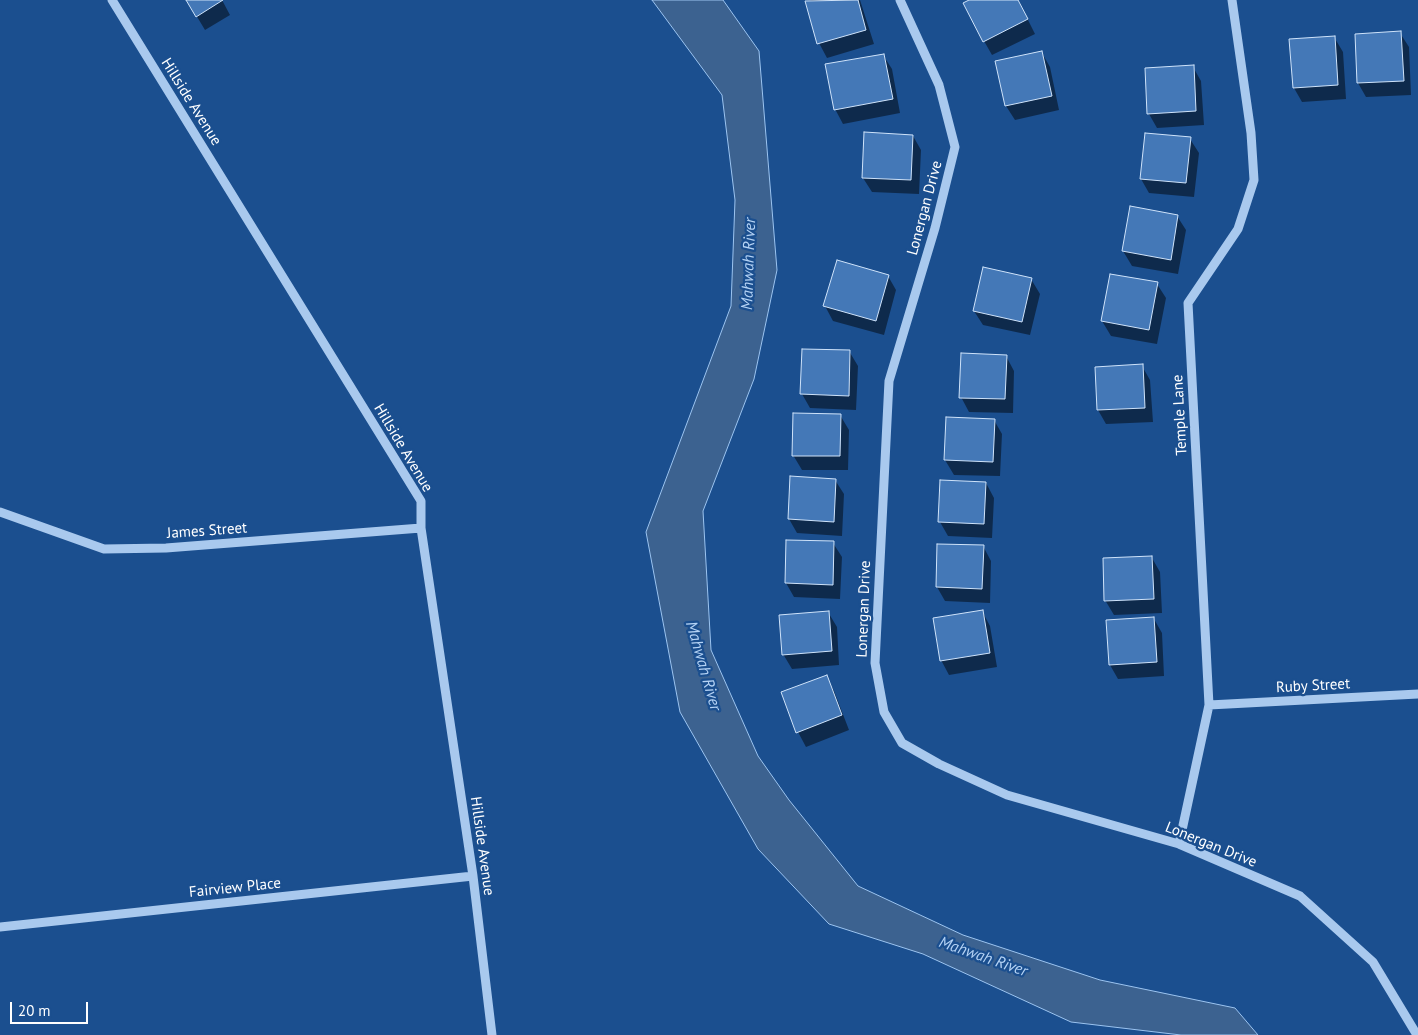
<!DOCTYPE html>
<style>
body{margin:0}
#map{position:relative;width:1418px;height:1035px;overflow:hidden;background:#1b4f8f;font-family:"PT Sans",sans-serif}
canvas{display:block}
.scale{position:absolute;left:10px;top:1002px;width:78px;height:22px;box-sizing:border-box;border:2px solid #fff;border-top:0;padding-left:6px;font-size:15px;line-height:18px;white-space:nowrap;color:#fff;-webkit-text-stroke:4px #1b4f8f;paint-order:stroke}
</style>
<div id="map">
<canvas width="1418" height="1035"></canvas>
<div class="scale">20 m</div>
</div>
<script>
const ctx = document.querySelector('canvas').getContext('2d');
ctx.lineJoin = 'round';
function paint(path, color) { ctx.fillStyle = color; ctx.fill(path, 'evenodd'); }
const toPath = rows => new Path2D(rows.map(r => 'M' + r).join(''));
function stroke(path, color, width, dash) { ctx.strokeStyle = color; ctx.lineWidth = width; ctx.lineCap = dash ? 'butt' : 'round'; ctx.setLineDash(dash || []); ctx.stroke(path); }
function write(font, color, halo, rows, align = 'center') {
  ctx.font = font + ' "PT Sans",sans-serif'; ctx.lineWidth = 4.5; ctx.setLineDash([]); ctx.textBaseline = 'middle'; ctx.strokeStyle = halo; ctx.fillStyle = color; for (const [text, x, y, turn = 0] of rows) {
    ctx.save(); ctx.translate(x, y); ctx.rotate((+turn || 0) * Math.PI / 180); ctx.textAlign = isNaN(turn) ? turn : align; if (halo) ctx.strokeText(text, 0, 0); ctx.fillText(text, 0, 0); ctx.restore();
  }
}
const water = toPath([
 [652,0,723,0,759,51,777,270,754,379,703,511,711,650,758,756,789,800,858,886,963,935,1100,980,1235,1008,1258,1035,1181,1035,1071,1022,923,954,829,924,758,849,680,712,646,532,731,306,735,200,722,95,652,0]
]);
paint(water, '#3c6290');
stroke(water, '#9cc4f0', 1);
paint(toPath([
 [187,0,222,0,230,15,205,30],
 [812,0,860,0,874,44,827,58,819,43,807,2],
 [972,0,1018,0,1035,34,992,55,984,41],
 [1400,33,1409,47,1411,95,1366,97,1358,83],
 [1334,37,1343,52,1346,99,1302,102,1294,88],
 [1042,53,1050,67,1059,110,1015,120,1006,106,997,62],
 [883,55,892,69,900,113,843,124,835,109],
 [1193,67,1201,81,1204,125,1157,128,1149,114],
 [913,136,921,150,919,194,872,192,863,178],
 [1190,139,1199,153,1194,197,1149,193,1141,179],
 [1177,216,1186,230,1178,274,1132,266,1123,251],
 [888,276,896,290,884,335,833,321,825,306],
 [1031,279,1040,294,1030,335,983,325,974,311],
 [1157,284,1166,298,1157,344,1111,336,1102,321],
 [849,351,858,366,856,410,810,408,802,394],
 [1006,356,1014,371,1013,413,969,412,961,397],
 [1142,366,1150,380,1153,422,1106,424,1098,410],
 [840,415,849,430,848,470,802,470,793,455],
 [947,418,994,420,1002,434,1000,476,954,475,945,460],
 [835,480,844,494,842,536,797,533,789,519],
 [986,483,994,498,992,538,948,536,940,522],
 [833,543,842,557,840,599,794,597,786,583],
 [983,546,991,561,990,603,945,601,937,587],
 [1152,558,1160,572,1162,613,1114,615,1105,600],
 [982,611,990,626,997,667,949,675,941,660],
 [828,612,837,627,839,665,792,669,783,654],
 [1154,619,1162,633,1164,676,1118,679,1110,665],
 [826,677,834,691,849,730,806,747,798,732]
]), '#0007');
const building = toPath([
 [186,0,223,0,196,17,186,0],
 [858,0,866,30,817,44,805,1,858,0],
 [969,0,1018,0,1028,19,983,42,963,3,969,0],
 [1401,31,1404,81,1357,83,1355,34,1401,31],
 [1335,36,1338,85,1293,88,1289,39,1335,36],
 [1042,51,1052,96,1005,106,995,61,1042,51],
 [884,54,893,99,834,110,825,64,884,54],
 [1194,65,1196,111,1147,114,1145,68,1194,65],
 [864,132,913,135,911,180,862,178,864,132],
 [1145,133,1191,137,1186,183,1140,179,1145,133],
 [1130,206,1178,215,1171,260,1122,251,1130,206],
 [837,260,889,275,876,321,823,306,837,260],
 [983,267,1032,278,1022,322,973,311,983,267],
 [1110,274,1158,282,1149,330,1101,321,1110,274],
 [802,349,850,350,849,396,800,394,802,349],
 [961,353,1007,355,1005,399,959,398,961,353],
 [1143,364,1145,408,1097,410,1095,367,1143,364],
 [793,413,841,414,840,456,792,456,793,413],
 [946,417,995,419,993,462,944,460,946,417],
 [790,476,836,479,834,522,788,519,790,476],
 [940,480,986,482,984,524,938,522,940,480],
 [786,540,834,541,833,585,785,583,786,540],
 [937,544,984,545,982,589,936,587,937,544],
 [1152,556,1154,599,1104,601,1103,558,1152,556],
 [983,610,990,653,940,661,933,618,983,610],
 [829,611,832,651,782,655,779,615,829,611],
 [1154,617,1157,662,1109,665,1106,620,1154,617],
 [827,675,842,715,796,733,781,692,827,675]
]);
paint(building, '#4478b7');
stroke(building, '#cfe3fa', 1);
stroke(toPath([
 [112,0,421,501,421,528,473,876,492,1035],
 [900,0,939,85,955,147,935,228,889,381,875,663,884,712,902,743,939,764,1007,795,1179,844,1300,896,1373,962,1417,1035],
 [0,512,104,549,166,548,421,528],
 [1209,705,1418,694],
 [1179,844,1209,705,1188,303,1238,229,1254,180,1251,133,1232,0],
 [0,927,473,876]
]), '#a9c9ee', 9);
write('15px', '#fff', '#1b4f8f', [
 ["Hillside Avenue",191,102,58],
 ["Lonergan Drive",925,208,-75],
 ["Temple Lane",1180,415,-93],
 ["Hillside Avenue",403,448,59],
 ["James Street",207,531,-4],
 ["Lonergan Drive",864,609,-88],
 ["Ruby Street",1313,686,-3],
 ["Lonergan Drive",1211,845,22],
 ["Hillside Avenue",482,846,82],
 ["Fairview Place",235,888,-6]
]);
write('italic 16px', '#b5d3f5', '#1b4f8f', [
 ["Mahwah River",749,264,-88],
 ["Mahwah River",703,666,74],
 ["Mahwah River",983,957,19]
]);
</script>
